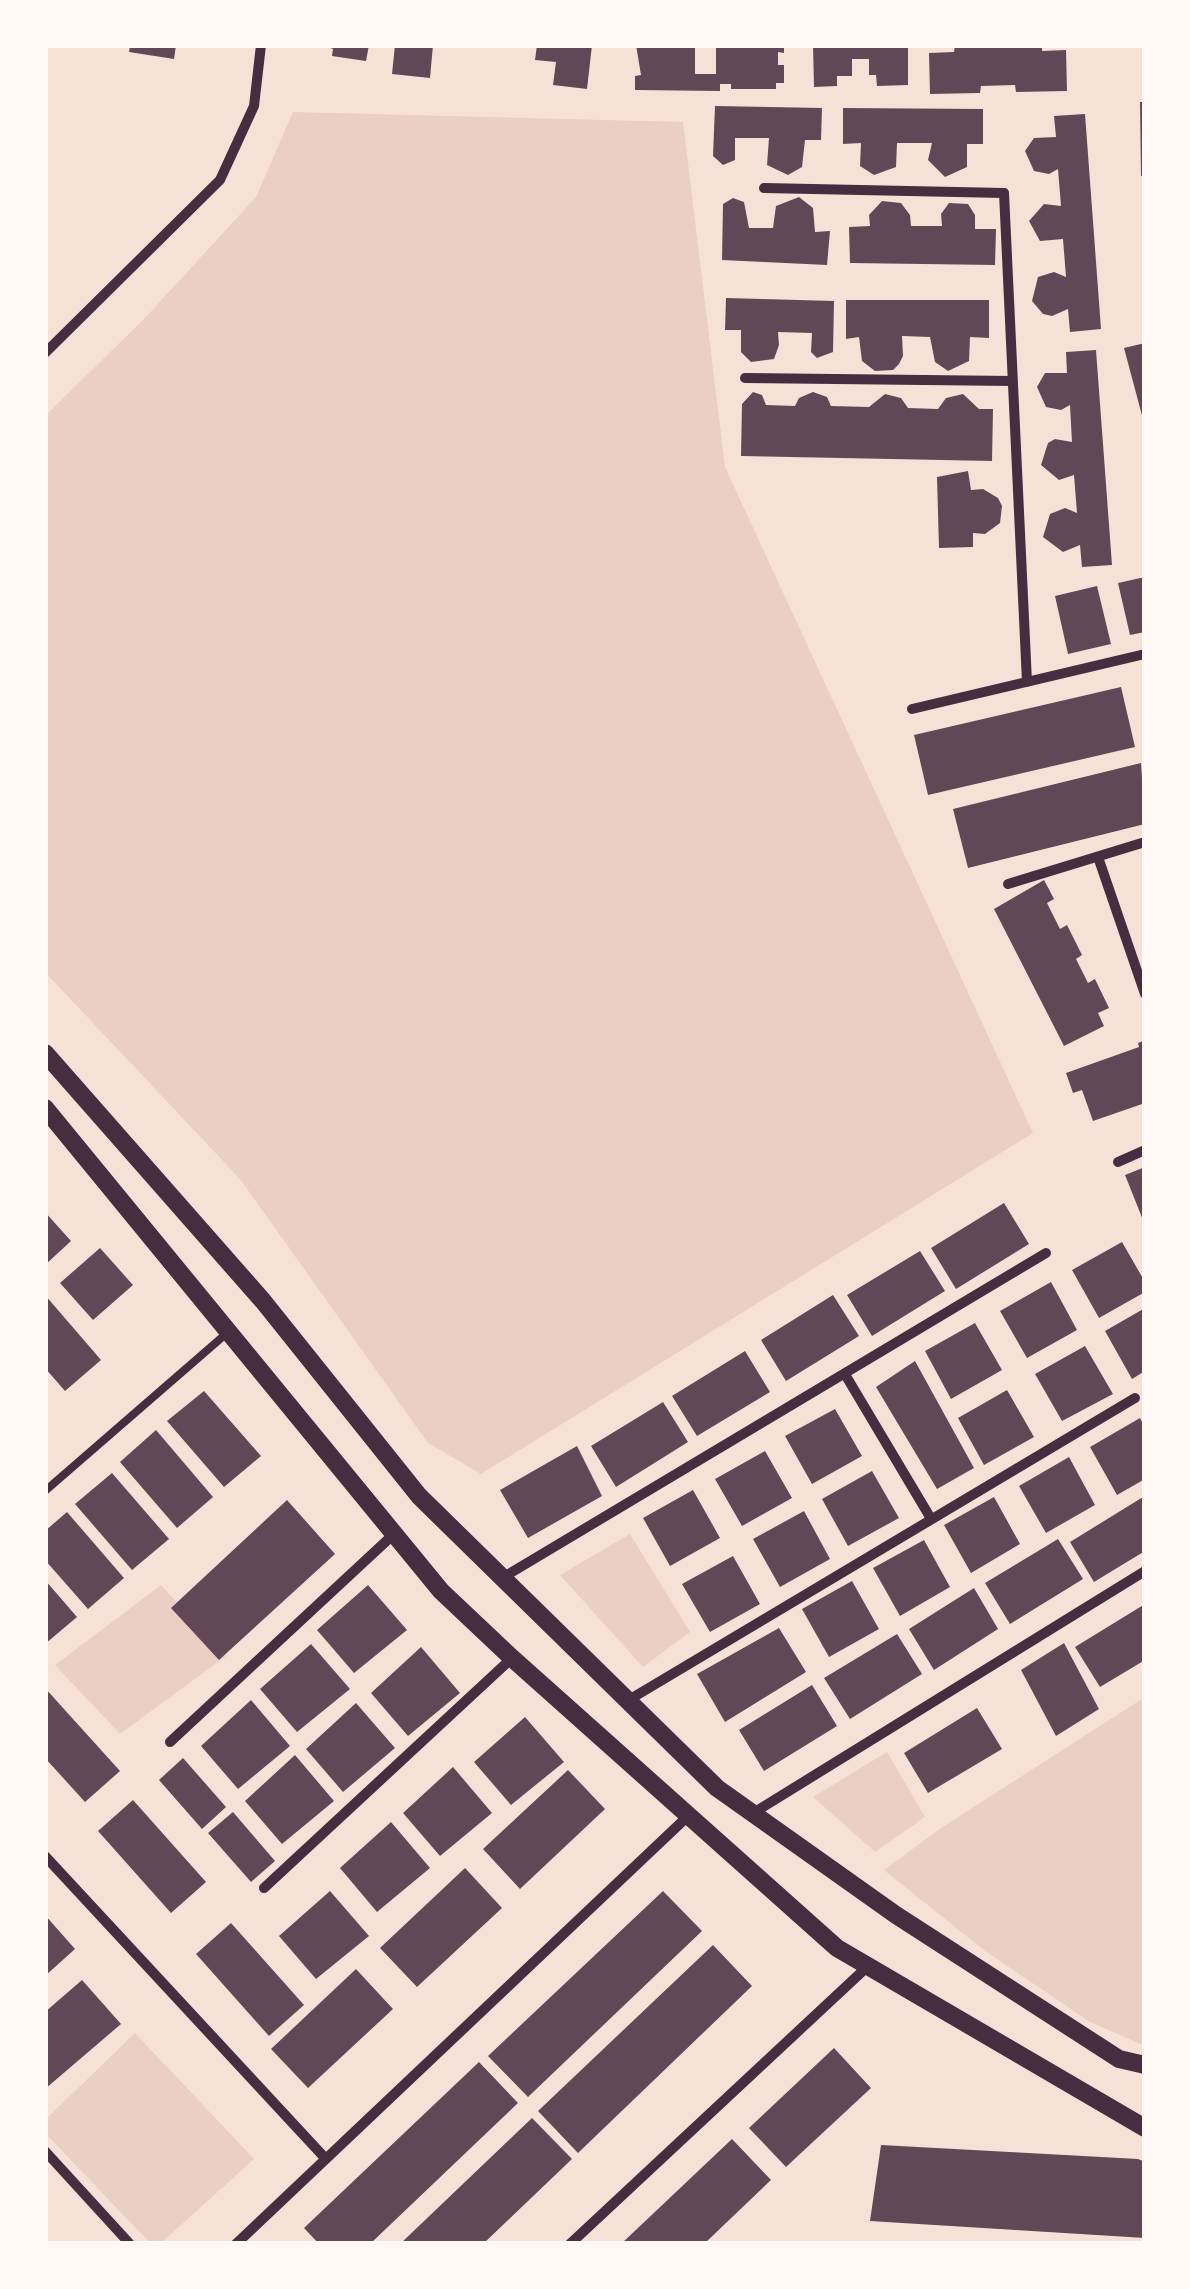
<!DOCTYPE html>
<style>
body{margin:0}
#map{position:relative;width:1190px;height:2289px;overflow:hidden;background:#f7e1d7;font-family:Cabin,sans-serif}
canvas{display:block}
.frame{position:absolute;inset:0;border:48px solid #fffaf5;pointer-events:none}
</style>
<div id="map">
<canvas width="1190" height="2289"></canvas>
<div class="frame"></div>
</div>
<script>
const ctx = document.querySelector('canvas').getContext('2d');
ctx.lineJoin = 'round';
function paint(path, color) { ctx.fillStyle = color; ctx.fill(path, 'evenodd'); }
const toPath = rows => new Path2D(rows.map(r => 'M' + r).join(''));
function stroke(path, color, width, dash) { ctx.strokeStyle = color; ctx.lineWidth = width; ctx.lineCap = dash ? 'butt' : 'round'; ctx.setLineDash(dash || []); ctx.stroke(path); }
paint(toPath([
 [293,112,683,122,725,467,1033,1133,481,1474,428,1443,240,1179,45,972,45,416,145,318,256,197],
 [630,1534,690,1632,643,1667,560,1575],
 [161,1585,226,1656,120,1734,55,1665],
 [1145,1697,1145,2046,1090,2022,985,1951,884,1870,941,1828],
 [887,1752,925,1817,875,1852,813,1797],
 [135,2033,254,2159,160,2244,151,2244,45,2133,45,2120]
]), '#ebcfc5');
paint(toPath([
 [130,45,176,45,174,59,129,52],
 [322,45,369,45,366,61,332,56,333,49],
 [395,45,433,45,430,78,392,74],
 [537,45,592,45,587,89,553,85,556,62,535,60],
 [636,45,695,45,695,74,716,74,716,45,784,45,784,53,778,52,778,65,784,65,784,83,776,83,776,89,731,89,731,84,720,84,720,91,635,90,635,76,641,75],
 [813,45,908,45,908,85,877,86,876,75,869,75,869,59,852,59,852,76,837,76,837,86,814,87],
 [955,45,1042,45,1042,51,1066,50,1067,91,1016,92,1015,85,981,86,980,93,930,94,929,53,954,52],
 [1140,102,1145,102,1145,176,1141,176],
 [715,106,822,108,821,140,805,140,802,167,788,175,767,165,769,138,735,138,735,160,723,165,713,156],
 [843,108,983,109,983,144,967,144,967,167,945,177,928,160,932,143,897,143,896,167,874,175,860,166,861,143,843,144],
 [1085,114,1101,329,1070,332,1068,309,1052,316,1043,314,1032,301,1038,277,1054,272,1066,277,1063,239,1040,241,1029,221,1044,204,1061,206,1058,169,1049,174,1034,171,1025,151,1034,138,1056,137,1054,116],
 [799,197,813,208,815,232,830,231,827,265,722,260,723,204,733,198,744,202,749,228,773,228,776,206],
 [882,201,901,203,910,215,911,226,942,226,941,214,949,203,968,204,975,215,975,229,996,229,995,265,850,263,849,227,870,226,869,215],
 [726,298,834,301,833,352,817,358,811,352,812,333,778,332,779,345,774,359,751,362,741,352,741,330,725,330],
 [846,300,989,300,989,338,970,337,969,361,948,371,935,362,930,337,902,336,903,356,899,364,893,370,875,371,862,361,859,337,846,339],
 [1145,343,1145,423,1144,423,1124,348],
 [1096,350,1112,565,1082,567,1080,545,1063,552,1043,537,1050,514,1065,508,1077,513,1074,475,1059,480,1041,465,1048,443,1055,439,1072,442,1070,405,1061,410,1046,407,1037,387,1045,373,1067,373,1066,352],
 [753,392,762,395,766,405,795,406,799,398,813,392,827,397,831,406,869,407,885,394,901,398,908,408,938,409,946,398,963,394,979,409,993,409,992,461,741,456,742,404],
 [968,471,971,490,983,489,998,498,1002,506,1000,523,985,534,973,533,973,547,939,548,937,477],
 [1145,577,1145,632,1130,635,1118,583],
 [1097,586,1111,644,1068,654,1055,596],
 [1121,687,1135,747,928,795,914,735],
 [1141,763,1145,824,968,868,953,809],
 [1044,880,1054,899,1047,903,1060,929,1067,925,1082,955,1076,959,1088,983,1095,979,1109,1008,1098,1013,1104,1026,1064,1046,994,909],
 [1145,1040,1145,1103,1093,1121,1082,1090,1073,1093,1066,1073,1139,1047,1138,1043],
 [1145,1167,1145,1225,1125,1175],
 [1004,1203,1029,1244,956,1289,931,1248],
 [45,1212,71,1241,45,1265],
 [1122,1242,1145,1282,1145,1292,1099,1318,1072,1270],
 [100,1248,133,1285,93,1320,60,1283],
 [920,1251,945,1291,872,1336,847,1295],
 [1051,1282,1077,1330,1027,1358,1000,1311],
 [45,1295,101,1360,65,1391,45,1368],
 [833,1295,859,1336,786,1381,761,1340],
 [1145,1308,1145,1371,1132,1379,1105,1331],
 [975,1323,1002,1370,951,1399,925,1351],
 [1085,1346,1113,1394,1062,1421,1035,1374],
 [745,1351,770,1392,697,1436,672,1396],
 [915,1361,974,1468,937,1489,876,1387],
 [1007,1390,1034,1437,984,1465,958,1418],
 [204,1391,261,1456,224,1487,167,1421],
 [663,1402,688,1442,616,1487,591,1446],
 [835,1409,862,1456,812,1484,785,1436],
 [1140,1418,1145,1428,1145,1479,1117,1495,1090,1447],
 [156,1430,213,1497,177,1528,120,1462],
 [577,1446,602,1496,528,1538,500,1490],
 [765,1451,792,1498,742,1526,715,1479],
 [1069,1457,1095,1505,1046,1533,1019,1486],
 [872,1471,899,1518,848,1546,822,1499],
 [112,1473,169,1539,132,1570,75,1504],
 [693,1490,720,1538,670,1566,643,1518],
 [994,1497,1020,1544,971,1573,944,1525],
 [1143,1497,1145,1551,1094,1582,1070,1542],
 [287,1500,335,1554,219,1660,171,1608],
 [804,1511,830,1559,780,1587,753,1539],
 [67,1512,124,1578,88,1609,45,1560,45,1531],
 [1058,1539,1083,1579,1010,1624,985,1583],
 [924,1540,950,1587,900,1616,873,1568],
 [733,1556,760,1604,710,1632,682,1584],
 [45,1580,77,1617,45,1644],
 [852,1581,879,1629,829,1657,802,1609],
 [368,1585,407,1630,354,1673,317,1630],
 [974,1588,998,1629,934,1670,909,1629],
 [1145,1604,1145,1660,1100,1687,1075,1647],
 [779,1628,806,1672,725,1722,697,1674],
 [897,1634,922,1674,850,1719,824,1678],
 [1064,1643,1099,1709,1056,1736,1021,1670],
 [311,1644,350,1689,297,1732,260,1689],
 [421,1647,460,1693,408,1736,371,1693],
 [812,1685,837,1726,764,1771,739,1730],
 [45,1688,120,1771,85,1802,45,1758],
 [251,1700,290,1746,238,1789,201,1746],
 [356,1703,395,1748,343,1792,306,1749],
 [977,1708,1002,1749,928,1793,904,1753],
 [525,1717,564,1762,511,1805,474,1762],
 [295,1755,334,1801,282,1844,245,1801],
 [183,1758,226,1807,202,1829,159,1780],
 [453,1767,492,1813,440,1856,403,1813],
 [568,1770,605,1809,520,1889,483,1849],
 [133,1800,206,1882,171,1913,98,1831],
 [233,1812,275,1861,251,1882,208,1833],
 [391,1822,430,1868,377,1912,340,1868],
 [465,1868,502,1908,417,1987,380,1948],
 [330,1891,369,1936,316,1979,279,1936],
 [663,1891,702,1931,528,2097,488,2056],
 [45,1915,75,1949,45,1976],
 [231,1923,304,2005,269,2036,196,1954],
 [713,1945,752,1986,578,2153,538,2111],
 [356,1969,393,2009,308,2088,271,2049],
 [82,1980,121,2024,45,2089,45,2012],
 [834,2048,871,2088,786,2167,749,2128],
 [479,2062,518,2103,370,2244,319,2244,304,2228],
 [532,2118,572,2159,483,2244,400,2244],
 [732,2139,771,2180,704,2244,621,2244],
 [881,2145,1138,2159,1145,2162,1145,2238,870,2221]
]), '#644757');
stroke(toPath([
 [45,1491,227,1333]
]), '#4a2c40', 8);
stroke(toPath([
 [764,188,1004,193,1027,682],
 [45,353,220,180,254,106,261,45],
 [745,378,1013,381],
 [912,709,1145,654],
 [1098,857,1145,994],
 [1008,884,1145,842],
 [1118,1162,1145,1150],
 [846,1376,930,1517],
 [502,1578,1046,1253],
 [627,1701,1135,1398],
 [170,1742,395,1533],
 [750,1815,1145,1571],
 [45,1856,325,2158],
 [264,1888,512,1658],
 [45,2151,130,2244],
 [236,2244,687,1817],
 [570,2244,867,1967]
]), '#4a2c40', 10);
stroke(toPath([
 [45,1053,263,1301,419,1496,717,1788,896,1915,1119,2059,1145,2065],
 [45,1108,441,1591,512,1658,837,1948,1145,2128]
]), '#4a2c40', 18);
</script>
